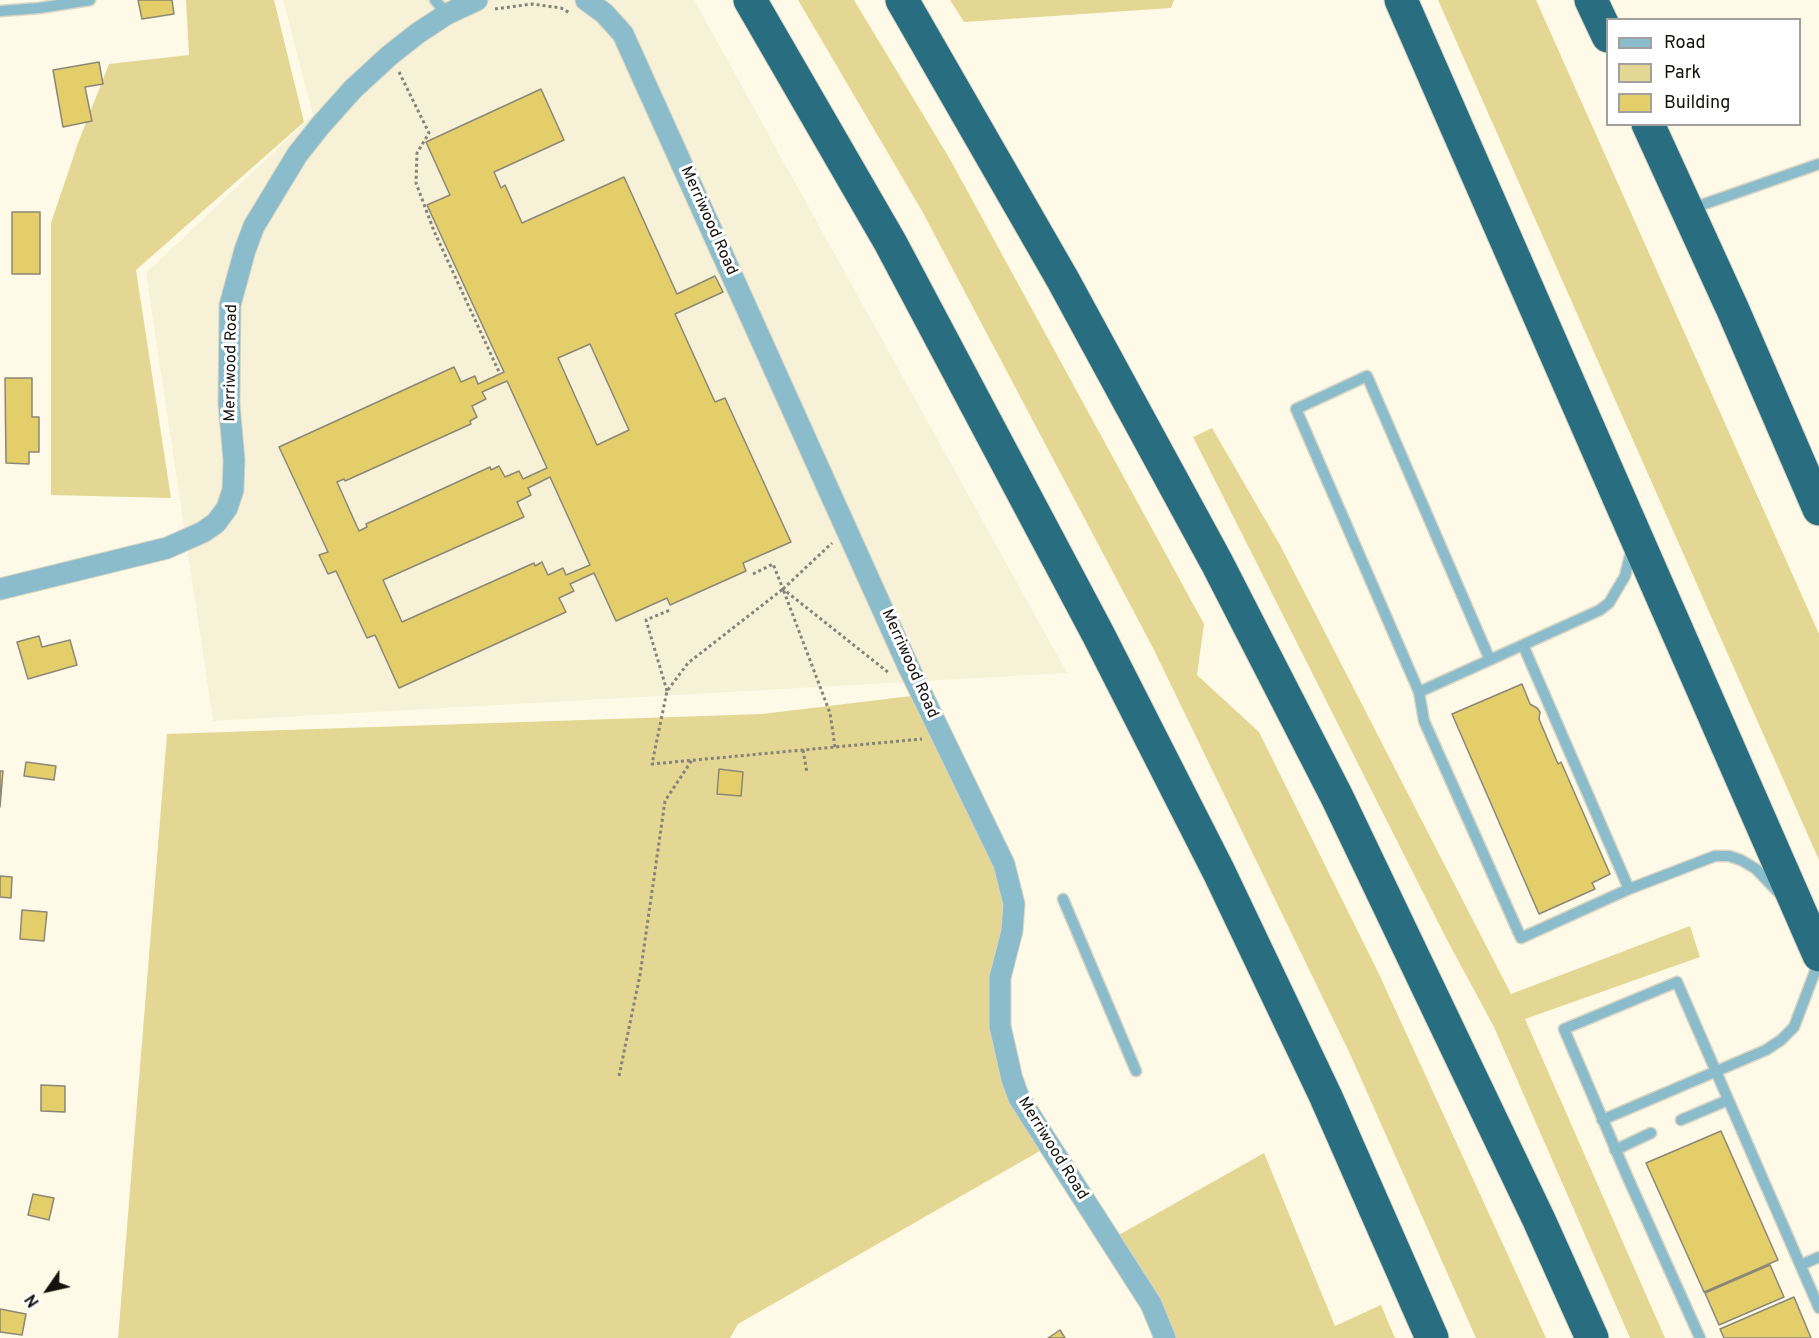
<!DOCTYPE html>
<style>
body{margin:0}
#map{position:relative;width:1819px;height:1338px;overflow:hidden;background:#fefae7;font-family:Overpass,sans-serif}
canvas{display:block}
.legend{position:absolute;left:1606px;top:18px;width:195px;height:108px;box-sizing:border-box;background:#fff;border:2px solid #a1a09e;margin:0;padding:8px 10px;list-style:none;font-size:18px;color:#13120c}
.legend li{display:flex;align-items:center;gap:12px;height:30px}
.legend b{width:30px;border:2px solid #a1a09e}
.north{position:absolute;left:18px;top:1260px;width:60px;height:60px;-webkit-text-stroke:4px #fff;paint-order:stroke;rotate:236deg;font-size:16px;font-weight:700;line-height:24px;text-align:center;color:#13120c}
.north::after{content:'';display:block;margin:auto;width:21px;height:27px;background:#13120c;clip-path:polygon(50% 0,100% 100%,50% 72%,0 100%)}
</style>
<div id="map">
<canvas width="1819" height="1338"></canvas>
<ul class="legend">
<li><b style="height:8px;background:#8bbccb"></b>Road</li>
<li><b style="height:16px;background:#e4d693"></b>Park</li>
<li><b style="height:16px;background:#e4ce6a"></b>Building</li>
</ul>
<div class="north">N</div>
</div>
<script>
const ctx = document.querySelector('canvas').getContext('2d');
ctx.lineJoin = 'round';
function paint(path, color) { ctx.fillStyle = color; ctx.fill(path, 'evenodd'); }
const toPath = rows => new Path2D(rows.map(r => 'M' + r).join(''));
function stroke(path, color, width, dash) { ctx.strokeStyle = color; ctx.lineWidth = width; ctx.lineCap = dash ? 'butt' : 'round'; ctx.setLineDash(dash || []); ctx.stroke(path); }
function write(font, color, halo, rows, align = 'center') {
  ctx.font = font + ' Overpass,sans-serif'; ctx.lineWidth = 6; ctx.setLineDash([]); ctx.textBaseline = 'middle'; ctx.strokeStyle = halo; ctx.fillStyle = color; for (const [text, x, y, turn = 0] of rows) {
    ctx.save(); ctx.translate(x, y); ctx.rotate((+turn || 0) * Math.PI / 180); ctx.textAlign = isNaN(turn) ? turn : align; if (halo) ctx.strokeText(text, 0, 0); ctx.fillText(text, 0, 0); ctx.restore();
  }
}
paint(toPath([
 [283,0,694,0,1067,673,213,721,146,273,313,115]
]), '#f7f2d7');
paint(toPath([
 [186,0,274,0,304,122,136,270,171,498,51,495,51,223,78,143,109,64,189,55],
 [798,0,854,0,951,161,1204,624,1197,675,1259,732,1379,974,1546,1338,1476,1338,1350,1054,1153,648,922,211],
 [950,0,1174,0,1171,8,964,22],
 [1438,0,1536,0,1819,634,1819,860],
 [1212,428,1280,545,1511,994,1690,926,1700,957,1525,1019,1665,1338,1630,1338,1494,1027,1447,940,1193,437],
 [928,694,1013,889,1003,1053,1045,1148,738,1324,730,1338,118,1338,167,734,762,714],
 [1264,1153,1335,1326,1381,1305,1395,1338,1172,1338,1117,1236]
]), '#e4d693');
const building = toPath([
 [138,0,172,0,174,14,142,19,138,0],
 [99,62,103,84,85,87,92,121,63,127,53,70,99,62],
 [541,89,564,140,494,172,501,188,505,185,522,223,624,177,677,294,715,276,723,292,675,314,715,402,725,398,791,542,743,563,746,571,670,605,667,598,616,621,594,573,570,584,574,591,559,598,566,612,399,688,375,635,367,638,336,571,328,574,319,555,328,552,279,447,454,367,461,382,475,376,478,384,504,372,427,205,450,195,426,142,541,89],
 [590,344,629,430,597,445,558,358,590,344],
 [507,381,547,468,523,479,519,471,505,477,499,466,491,470,490,467,366,524,367,527,359,531,337,482,344,479,345,481,471,424,470,421,477,417,472,406,486,399,482,392,507,381],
 [550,477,590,565,566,575,563,568,548,575,542,562,535,566,534,563,402,622,383,580,524,517,517,502,531,495,528,488,550,477],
 [12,212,40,212,40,274,12,274,12,212],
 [5,378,32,378,32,417,39,417,39,452,29,452,29,464,6,463,5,378],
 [39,636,42,647,70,640,77,665,28,679,17,642,39,636],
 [1522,684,1530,704,1537,708,1540,712,1539,719,1558,764,1561,762,1610,874,1592,883,1595,889,1539,914,1452,714,1522,684],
 [26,762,56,766,54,780,24,776,26,762],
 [719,769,743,772,741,796,717,794,719,769],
 [0,771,3,771,0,807,0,771],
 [0,876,12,877,11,898,0,897,0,876],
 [22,910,47,912,44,941,20,939,22,910],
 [41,1085,65,1086,65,1112,41,1111,41,1085],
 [1721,1131,1778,1260,1704,1292,1646,1163,1721,1131],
 [33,1194,54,1198,49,1220,28,1215,33,1194],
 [1770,1265,1784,1297,1719,1325,1705,1293,1770,1265],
 [1794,1297,1811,1338,1724,1338,1720,1329,1794,1297],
 [0,1309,26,1314,22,1335,0,1332,0,1309],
 [1060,1330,1065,1338,1048,1338,1060,1330]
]);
paint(building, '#e4ce6a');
stroke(building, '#8c8877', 1.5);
const lane = toPath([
 [435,0,447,14],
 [0,11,39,8,90,0],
 [1690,209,1819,164],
 [1523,645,1629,889,1521,938,1424,721,1419,692,1600,610,1609,603,1625,576,1632,547],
 [1419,692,1296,409,1367,376,1490,660],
 [1629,889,1715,856,1729,856,1741,860,1756,869,1780,894],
 [1063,899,1136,1071],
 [1602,1120,1766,1050,1781,1040,1794,1027,1819,961],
 [1681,1120,1728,1100],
 [1615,1150,1651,1133],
 [1801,1265,1819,1257],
 [1700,1338,1627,1176,1564,1029,1677,982,1819,1308]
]);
const street = toPath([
 [586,0,604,13,623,34,909,668,1004,864,1014,904,1012,931,1000,978,1000,1026,1012,1079,1019,1098,1151,1304,1165,1338],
 [0,589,167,548,203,532,216,523,227,508,233,490,234,460,229,404,230,305,245,250,254,226,297,155,320,126,353,89,390,55,418,33,447,14,477,0]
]);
const highway = toPath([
 [750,0,890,242,1098,634,1219,872,1326,1097,1432,1338],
 [902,0,1063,280,1217,563,1337,797,1539,1220,1592,1338],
 [1401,0,1819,955],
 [1591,0,1608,36],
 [1648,124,1733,310,1819,509]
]);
stroke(lane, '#d8d5c4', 13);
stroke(street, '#d8d5c4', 23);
stroke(highway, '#d8d5c4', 35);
stroke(toPath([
 [495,9,532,4,561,8,570,13],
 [399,72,429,133,417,153,416,183,434,231,500,374],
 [753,574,773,564,783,589,889,673],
 [783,589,832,543],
 [667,691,646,620,670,610],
 [835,747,830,713,783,589,688,663,667,691,652,764,835,747,922,739],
 [803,750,807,773],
 [619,1076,640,975,665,801,692,760]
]), '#868478', 3, [3, 3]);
stroke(lane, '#8bbccb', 10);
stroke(street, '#8bbccb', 21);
stroke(highway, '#286d80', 33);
write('16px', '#13120c', '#fff', [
 ["Merriwood Road",708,221,66],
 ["Merriwood Road",232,363,-89],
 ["Merriwood Road",909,664,66],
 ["Merriwood Road",1052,1149,58]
]);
</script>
